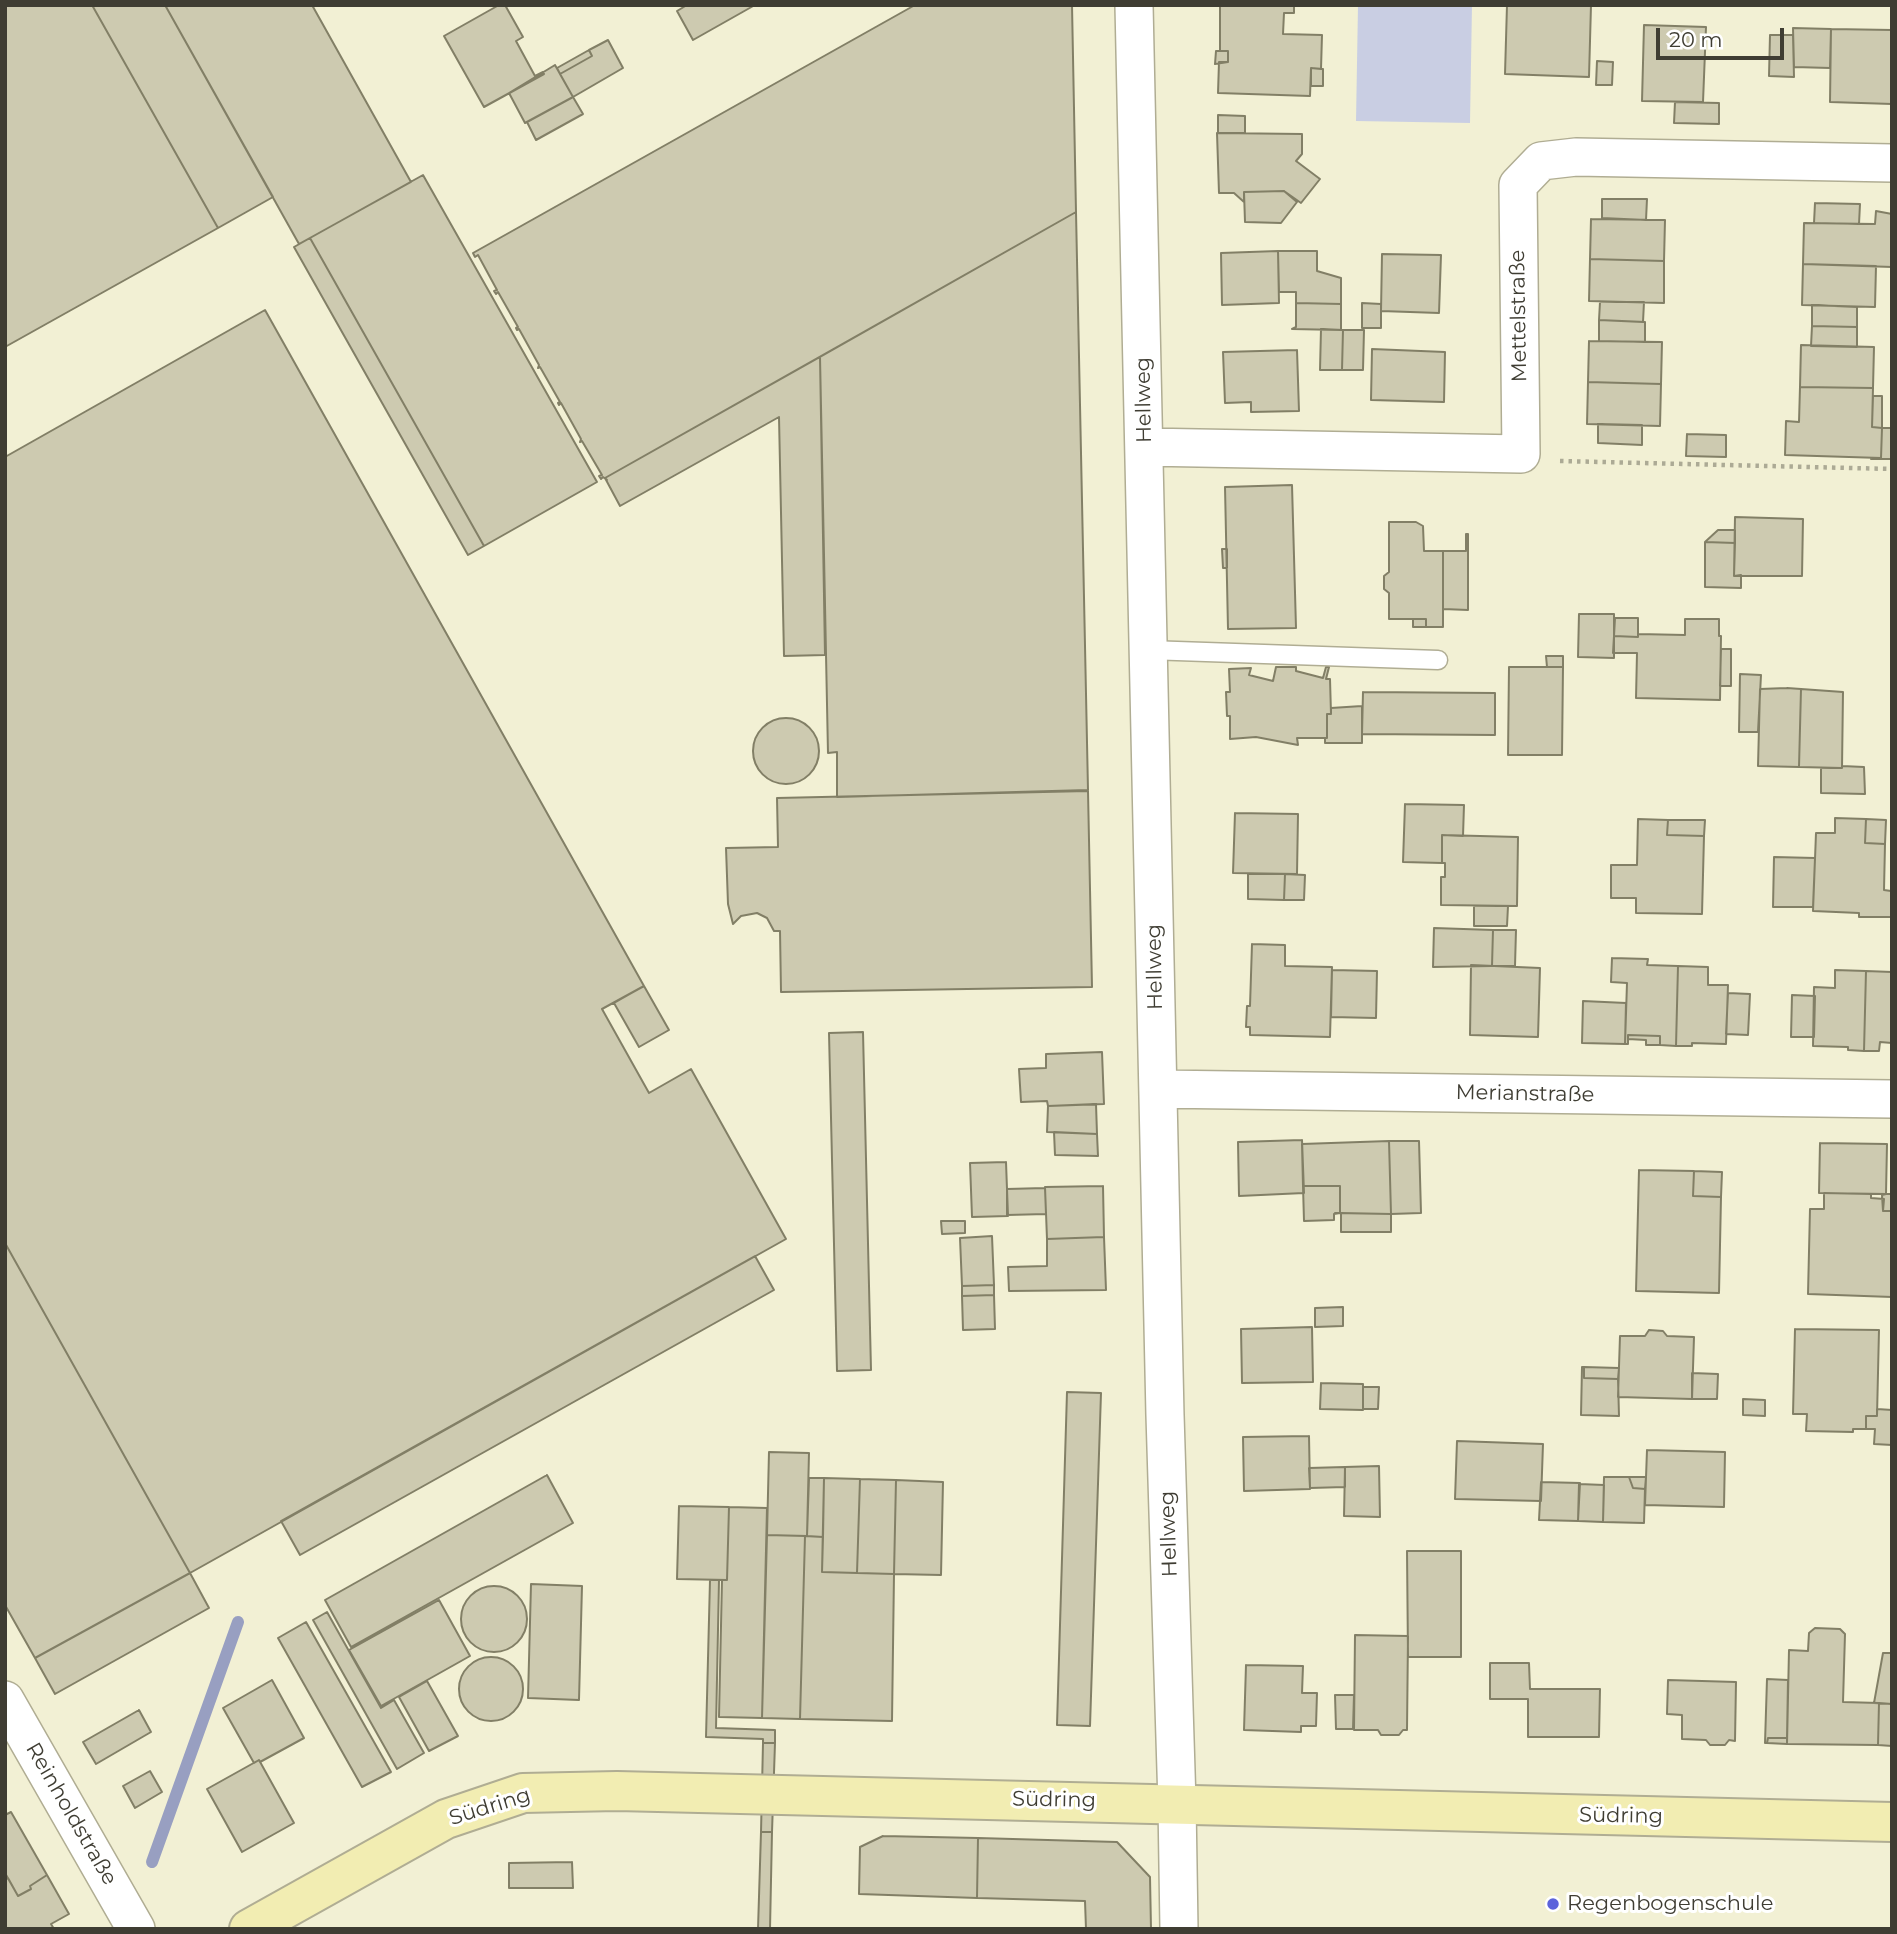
<!DOCTYPE html>
<meta charset="utf-8">
<style>
body{margin:0}
#map{position:relative;width:1897px;height:1934px;overflow:hidden;background:#f2f0d4;font-family:Montserrat,sans-serif}
canvas{display:block}
.frame{position:absolute;inset:0;border:7px solid #3f3d33;pointer-events:none}
.scale{position:absolute;left:1656px;top:28px;width:128px;height:32px;box-sizing:border-box;border:4px solid #3f3d33;border-top:0;padding-left:9px;font-size:21px;line-height:24px;white-space:nowrap;color:#3f3d33;-webkit-text-stroke:5px #fff;paint-order:stroke}
</style>
<div id="map">
<canvas width="1897" height="1934"></canvas>
<div class="frame"></div>
<div class="scale">20 m</div>
</div>
<script>
const ctx = document.querySelector('canvas').getContext('2d');
ctx.lineJoin = 'round';
function paint(path, color) { ctx.fillStyle = color; ctx.fill(path, 'evenodd'); }
const toPath = rows => new Path2D(rows.map(r => 'M' + r).join(''));
function stroke(path, color, width, dash) { ctx.strokeStyle = color; ctx.lineWidth = width; ctx.lineCap = dash ? 'butt' : 'round'; ctx.setLineDash(dash || []); ctx.stroke(path); }
function write(font, color, halo, rows, align = 'center') {
  ctx.font = font + ' Montserrat,sans-serif'; ctx.lineWidth = 6; ctx.setLineDash([]); ctx.textBaseline = 'middle'; ctx.strokeStyle = halo; ctx.fillStyle = color; for (const [text, x, y, turn = 0] of rows) {
    ctx.save(); ctx.translate(x, y); ctx.rotate((+turn || 0) * Math.PI / 180); ctx.textAlign = isNaN(turn) ? turn : align; if (halo) ctx.strokeText(text, 0, 0); ctx.fillText(text, 0, 0); ctx.restore();
  }
}
paint(toPath([
 [1358,5,1472,5,1470,123,1356,121]
]), '#c9cee3');
stroke(toPath([
 [152,1862,238,1622]
]), '#989fc1', 12);
const building = toPath([
 [5,5,92,5,218,228,5,347,5,5],
 [92,5,165,5,273,197,218,228,92,5],
 [165,5,312,5,411,182,299,244,165,5],
 [499,5,505,5,523,37,516,41,535,76,543,72,544,74,484,107,444,36,499,5],
 [687,5,755,5,693,40,677,11,687,5],
 [915,5,1072,5,1076,212,605,478,607,480,603,477,601,479,599,476,602,475,582,441,580,442,581,439,561,403,559,405,558,403,560,402,540,367,538,368,539,365,519,329,517,330,516,328,518,327,498,292,496,294,494,291,497,290,478,255,475,257,473,253,915,5],
 [1220,5,1294,5,1294,13,1284,13,1283,34,1322,35,1321,69,1311,68,1310,96,1218,93,1219,62,1228,62,1228,51,1220,51,1220,5],
 [1507,5,1591,5,1589,77,1505,74,1507,5],
 [1644,25,1706,27,1703,102,1642,101,1644,25],
 [1793,28,1831,29,1830,68,1794,67,1793,28],
 [1831,29,1892,30,1892,104,1830,102,1831,29],
 [1770,35,1793,35,1794,77,1769,76,1770,35],
 [608,40,623,68,573,97,560,74,592,56,589,50,608,40],
 [589,50,592,56,560,74,557,68,589,50],
 [1216,51,1228,51,1228,62,1215,64,1216,51],
 [1597,61,1613,62,1612,85,1596,85,1597,61],
 [555,65,573,97,525,123,509,93,555,65],
 [1311,68,1323,69,1323,86,1311,86,1311,68],
 [573,97,583,114,536,140,527,122,573,97],
 [1675,102,1719,103,1719,124,1674,123,1675,102],
 [1218,115,1245,116,1245,133,1218,133,1218,115],
 [1217,133,1302,134,1302,154,1296,161,1320,179,1301,203,1284,191,1244,192,1244,202,1234,193,1219,193,1217,133],
 [423,175,597,482,484,546,310,238,423,175],
 [1284,191,1297,202,1281,223,1245,222,1244,192,1284,191],
 [1602,199,1647,199,1646,220,1602,218,1602,199],
 [1815,203,1860,204,1859,224,1814,223,1815,203],
 [1876,211,1892,214,1892,267,1803,264,1804,223,1875,224,1876,211],
 [1076,212,1088,790,837,797,837,752,828,753,820,357,1076,212],
 [1591,219,1665,220,1664,261,1590,259,1591,219],
 [310,238,484,546,468,555,294,247,310,238],
 [1278,251,1279,303,1222,305,1221,253,1278,251],
 [1278,251,1317,251,1317,271,1341,278,1341,304,1296,303,1296,292,1279,292,1278,251],
 [1382,254,1441,255,1439,313,1381,311,1382,254],
 [1590,259,1664,261,1664,303,1589,301,1590,259],
 [1803,264,1876,266,1875,307,1802,305,1803,264],
 [1600,302,1644,302,1643,322,1599,320,1600,302],
 [1296,303,1341,304,1341,330,1292,329,1296,327,1296,303],
 [1362,303,1381,304,1381,328,1362,328,1362,303],
 [1812,305,1857,307,1857,327,1812,326,1812,305],
 [265,310,644,986,602,1009,649,1093,691,1069,786,1239,190,1573,5,1243,5,457,265,310],
 [1599,320,1645,322,1645,342,1599,341,1599,320],
 [1812,326,1857,327,1857,347,1811,346,1812,326],
 [1321,329,1343,330,1342,370,1320,370,1321,329],
 [1343,330,1364,330,1363,370,1342,370,1343,330],
 [1589,341,1662,342,1661,384,1588,382,1589,341],
 [1801,345,1874,347,1873,388,1800,387,1801,345],
 [1372,349,1445,352,1444,402,1371,400,1372,349],
 [1297,350,1299,411,1251,412,1251,402,1225,403,1223,352,1297,350],
 [820,357,825,655,784,656,779,417,620,506,605,478,820,357],
 [1588,382,1661,384,1660,426,1587,424,1588,382],
 [1800,387,1873,388,1872,427,1882,428,1881,458,1785,455,1786,421,1799,422,1800,387],
 [1873,396,1882,396,1882,428,1872,427,1873,396],
 [1598,424,1642,425,1642,445,1598,443,1598,424],
 [1882,428,1892,428,1892,459,1871,459,1881,458,1882,428],
 [1687,434,1726,435,1726,457,1686,456,1687,434],
 [1292,485,1296,628,1228,629,1225,487,1292,485],
 [1735,517,1803,519,1802,576,1734,576,1735,517],
 [1389,522,1416,522,1423,526,1424,551,1443,551,1443,627,1426,627,1426,619,1389,619,1389,593,1384,589,1384,576,1389,572,1389,522],
 [1718,530,1735,530,1735,543,1705,542,1718,530],
 [1466,534,1468,534,1468,610,1443,609,1443,551,1466,551,1466,534],
 [1705,542,1735,543,1734,576,1741,575,1741,588,1705,587,1705,542],
 [1222,549,1227,549,1227,568,1223,568,1222,549],
 [1579,614,1614,614,1614,658,1578,657,1579,614],
 [1615,618,1638,618,1638,637,1614,636,1615,618],
 [1413,619,1426,619,1426,627,1413,627,1413,619],
 [1685,619,1719,619,1719,636,1721,636,1720,700,1636,698,1637,653,1613,653,1614,636,1638,637,1638,634,1685,635,1685,619],
 [1721,649,1731,649,1731,686,1720,686,1721,649],
 [1546,656,1563,656,1563,667,1547,667,1546,656],
 [1276,667,1296,667,1296,671,1323,678,1326,667,1329,667,1326,679,1330,679,1331,714,1327,714,1327,738,1297,738,1298,745,1256,737,1230,739,1230,716,1227,716,1226,692,1230,692,1229,669,1251,668,1249,675,1273,681,1276,667],
 [1509,667,1563,667,1562,755,1508,755,1509,667],
 [1740,674,1761,675,1758,732,1739,732,1740,674],
 [1787,688,1801,689,1799,767,1758,766,1760,689,1787,688],
 [1801,689,1843,692,1842,768,1799,767,1801,689],
 [1363,692,1495,693,1495,735,1362,734,1363,692],
 [1362,706,1362,743,1325,743,1325,738,1327,738,1327,714,1331,714,1331,708,1362,706],
 '753 751a33 33 0 1 1 66 0a33 33 0 1 1-66 0Z',
 [1842,766,1864,767,1865,794,1821,793,1821,768,1842,768,1842,766],
 [1088,791,1092,987,781,992,780,931,774,931,767,918,757,913,741,916,733,924,728,904,726,848,778,847,777,798,1088,791],
 [1405,804,1464,805,1463,836,1442,835,1442,863,1403,862,1405,804],
 [1235,813,1298,814,1297,874,1233,873,1235,813],
 [1835,818,1866,819,1865,843,1885,844,1884,890,1891,891,1891,917,1859,917,1859,913,1813,911,1816,833,1835,833,1835,818],
 [1638,819,1668,820,1667,835,1704,836,1702,914,1636,913,1636,898,1611,898,1611,865,1637,865,1638,819],
 [1866,819,1886,820,1885,844,1865,843,1866,819],
 [1668,820,1705,820,1704,836,1667,835,1668,820],
 [1442,835,1518,837,1517,906,1441,905,1441,877,1445,877,1445,863,1442,863,1442,835],
 [1774,857,1815,858,1813,907,1773,907,1774,857],
 [1248,874,1285,874,1284,900,1248,899,1248,874],
 [1285,874,1305,875,1304,900,1284,900,1285,874],
 [1474,906,1508,906,1507,926,1474,926,1474,906],
 [1434,928,1493,930,1492,966,1433,967,1434,928],
 [1493,930,1516,930,1515,966,1492,966,1493,930],
 [1252,944,1285,945,1285,966,1332,967,1330,1037,1250,1035,1250,1027,1246,1027,1247,1006,1250,1006,1252,944],
 [1612,958,1648,959,1647,965,1678,966,1676,1046,1660,1045,1660,1036,1628,1035,1628,1044,1625,1044,1627,983,1611,982,1612,958],
 [1471,965,1540,968,1538,1037,1470,1035,1471,965],
 [1678,966,1708,967,1708,985,1728,985,1726,1044,1692,1043,1692,1046,1676,1046,1678,966],
 [1332,970,1377,971,1376,1018,1331,1017,1332,970],
 [1835,970,1866,971,1864,1051,1848,1050,1848,1047,1813,1046,1814,987,1835,988,1835,970],
 [1866,971,1892,972,1892,1043,1880,1042,1879,1051,1864,1051,1866,971],
 [644,986,669,1030,639,1047,614,1003,644,986],
 [1728,993,1750,994,1748,1035,1726,1034,1728,993],
 [1792,995,1815,996,1814,1037,1791,1037,1792,995],
 [1583,1001,1626,1003,1625,1044,1582,1043,1583,1001],
 [863,1032,871,1370,837,1371,829,1033,863,1032],
 [1628,1035,1660,1036,1660,1045,1646,1045,1646,1040,1628,1039,1628,1035],
 [1102,1052,1104,1104,1048,1106,1047,1101,1021,1102,1019,1069,1046,1068,1046,1054,1102,1052],
 [1096,1104,1097,1134,1047,1132,1048,1106,1096,1104],
 [1054,1132,1097,1134,1098,1156,1055,1155,1054,1132],
 [1302,1140,1304,1193,1239,1196,1238,1142,1302,1140],
 [1389,1141,1419,1141,1421,1213,1391,1214,1389,1141],
 [1389,1141,1391,1214,1335,1213,1340,1213,1340,1186,1303,1186,1302,1144,1389,1141],
 [1820,1143,1887,1144,1886,1194,1819,1193,1820,1143],
 [1006,1162,1008,1216,972,1217,970,1163,1006,1162],
 [1639,1170,1694,1171,1693,1196,1721,1197,1719,1293,1636,1291,1639,1170],
 [1694,1171,1722,1172,1721,1197,1693,1196,1694,1171],
 [1103,1186,1104,1237,1047,1239,1045,1187,1103,1186],
 [1303,1186,1340,1186,1340,1213,1334,1214,1334,1220,1304,1221,1303,1186],
 [1045,1188,1046,1214,1007,1215,1007,1189,1045,1188],
 [1824,1193,1871,1194,1871,1198,1884,1199,1883,1211,1892,1211,1892,1297,1808,1294,1810,1209,1824,1209,1824,1193],
 [1886,1194,1892,1194,1892,1211,1883,1211,1882,1195,1886,1194],
 [1341,1213,1391,1214,1391,1232,1341,1232,1341,1213],
 [941,1221,965,1221,965,1233,942,1234,941,1221],
 [992,1236,994,1285,962,1286,960,1238,992,1236],
 [1104,1237,1106,1290,1009,1291,1008,1267,1047,1266,1047,1239,1104,1237],
 [5,1243,190,1573,35,1658,5,1605,5,1243],
 [755,1256,774,1290,300,1555,281,1521,755,1256],
 [994,1285,994,1295,962,1296,962,1286,994,1285],
 [994,1295,995,1329,963,1330,962,1296,994,1295],
 [1343,1307,1343,1326,1315,1327,1315,1308,1343,1307],
 [1312,1327,1313,1382,1242,1383,1241,1329,1312,1327],
 [1795,1329,1879,1330,1877,1416,1866,1416,1866,1429,1853,1429,1853,1432,1806,1431,1807,1414,1793,1414,1795,1329],
 [1649,1330,1663,1331,1667,1336,1694,1337,1692,1399,1618,1397,1620,1336,1645,1336,1649,1330],
 [1582,1367,1584,1367,1584,1378,1618,1379,1619,1416,1581,1415,1582,1367],
 [1584,1367,1619,1368,1618,1379,1584,1378,1584,1367],
 [1692,1373,1718,1374,1717,1399,1692,1399,1692,1373],
 [1321,1383,1363,1384,1363,1410,1320,1409,1321,1383],
 [1363,1387,1379,1387,1378,1409,1363,1409,1363,1387],
 [1067,1392,1101,1393,1090,1726,1057,1725,1067,1392],
 [1743,1399,1765,1400,1765,1416,1743,1415,1743,1399],
 [1877,1409,1892,1410,1892,1445,1874,1444,1875,1429,1866,1429,1866,1416,1877,1416,1877,1409],
 [1309,1436,1310,1489,1244,1491,1243,1437,1309,1436],
 [1457,1441,1543,1444,1541,1501,1455,1499,1457,1441],
 [1647,1450,1725,1452,1724,1507,1645,1505,1647,1450],
 [769,1452,809,1453,807,1536,767,1535,769,1452],
 [1379,1466,1380,1517,1344,1516,1345,1467,1379,1466],
 [1345,1467,1345,1487,1310,1488,1309,1468,1345,1467],
 [547,1475,573,1523,351,1647,325,1600,547,1475],
 [1604,1477,1629,1477,1633,1488,1645,1489,1644,1523,1603,1522,1604,1477],
 [1629,1477,1646,1477,1645,1489,1633,1488,1629,1477],
 [809,1478,824,1478,823,1537,807,1536,809,1478],
 [824,1478,860,1479,857,1573,822,1572,824,1478],
 [860,1479,896,1480,894,1574,857,1573,860,1479],
 [896,1480,943,1482,941,1575,894,1574,896,1480],
 [1541,1482,1580,1483,1578,1521,1539,1520,1541,1482],
 [1579,1484,1604,1485,1603,1522,1578,1521,1579,1484],
 [679,1506,729,1507,727,1580,677,1579,679,1506],
 [729,1507,767,1508,762,1718,719,1717,722,1580,727,1580,729,1507],
 [767,1535,805,1536,800,1719,762,1718,767,1535],
 [805,1536,823,1537,822,1572,894,1574,892,1721,800,1719,805,1536],
 [1407,1551,1461,1551,1461,1657,1408,1657,1407,1551],
 [190,1573,209,1608,55,1694,35,1658,190,1573],
 [710,1580,719,1580,716,1728,775,1730,775,1743,763,1743,763,1739,706,1737,710,1580],
 [531,1584,582,1586,579,1700,528,1698,531,1584],
 '461 1619a33 33 0 1 1 66 0a33 33 0 1 1-66 0Z',
 [439,1600,470,1656,381,1706,349,1650,439,1600],
 [327,1612,381,1708,394,1700,424,1753,397,1769,313,1620,327,1612],
 [306,1622,391,1772,362,1787,278,1638,306,1622],
 [1815,1628,1840,1629,1845,1634,1843,1702,1879,1703,1878,1745,1787,1744,1789,1650,1808,1651,1809,1633,1815,1628],
 [1355,1635,1408,1636,1407,1730,1403,1730,1399,1735,1381,1735,1378,1730,1354,1730,1355,1635],
 [1883,1653,1892,1653,1892,1704,1874,1703,1883,1653],
 '459 1689a32 32 0 1 1 64 0a32 32 0 1 1-64 0Z',
 [1490,1663,1529,1663,1530,1689,1600,1689,1599,1737,1528,1737,1528,1699,1490,1699,1490,1663],
 [1246,1665,1303,1666,1302,1693,1317,1693,1316,1726,1301,1726,1301,1732,1244,1730,1246,1665],
 [1767,1679,1788,1680,1787,1738,1768,1738,1767,1743,1765,1743,1767,1679],
 [272,1680,304,1738,260,1762,259,1760,254,1763,223,1708,272,1680],
 [1668,1680,1736,1682,1735,1741,1729,1740,1725,1745,1710,1745,1706,1740,1682,1739,1682,1715,1667,1714,1668,1680],
 [427,1681,458,1736,429,1751,399,1697,427,1681],
 [1335,1695,1354,1695,1353,1729,1336,1729,1335,1695],
 [1879,1703,1892,1704,1892,1746,1878,1745,1879,1703],
 [139,1710,151,1732,96,1764,83,1742,139,1710],
 [1768,1738,1787,1738,1787,1744,1767,1743,1768,1738],
 [763,1743,775,1743,772,1832,761,1832,763,1743],
 [259,1760,294,1823,242,1852,207,1789,259,1760],
 [150,1771,162,1792,135,1808,123,1786,150,1771],
 [11,1812,47,1875,30,1886,31,1889,18,1896,5,1873,5,1815,11,1812],
 [761,1832,772,1832,770,1929,758,1929,761,1832],
 [883,1836,978,1838,977,1898,859,1894,860,1847,883,1836],
 [978,1838,1117,1842,1150,1877,1151,1929,1086,1929,1085,1901,977,1898,978,1838],
 [572,1862,573,1888,509,1888,509,1863,572,1862],
 [47,1875,69,1914,51,1924,54,1929,5,1929,5,1880,8,1878,18,1896,31,1889,30,1886,47,1875]
]);
paint(building, '#cdcab0');
stroke(building, '#827f66', 2);
const service = toPath([
 [1148,650,1438,660]
]);
const minor = toPath([
 [1134,5,1165,1415,1177,1803,1179,1929],
 [1145,447,1521,454,1518,185,1541,161,1576,157,1892,163],
 [1158,1089,1892,1099],
 [5,1700,136,1929]
]);
const secondary = toPath([
 [249,1929,446,1819,523,1793,617,1791,1892,1822]
]);
stroke(service, '#b0ad93', 21);
stroke(minor, '#b0ad93', 40);
stroke(secondary, '#b0ad93', 42);
stroke(toPath([
 [1560,461,1892,469]
]), '#acaa95', 4.5, [3.5, 5]);
stroke(service, '#fff', 18);
stroke(minor, '#fff', 37);
stroke(secondary, '#f2edb2', 38);
for (const [x, y, r, color] of [
 [1553,1904,7,"#5c63db"]
]) { const dot = new Path2D(); dot.arc(x, y, r, 0, 2 * Math.PI); ctx.fillStyle = color; ctx.fill(dot); stroke(dot, '#fff', 2.5); }
write('21px', '#3f3d33', '#fff', [
 ["Mettelstraße",1519,316,-91],
 ["Hellweg",1144,400,-91],
 ["Hellweg",1155,967,-91],
 ["Merianstraße",1525,1094,1],
 ["Hellweg",1169,1534,-92],
 ["Südring",1054,1800,1],
 ["Südring",490,1807,-17],
 ["Reinholdstraße",71,1814,60],
 ["Südring",1621,1816,1]
]);
write('21px', '#3f3d33', '#fff', [
 ["Regenbogenschule",1567,1904]
], 'left');
</script>
